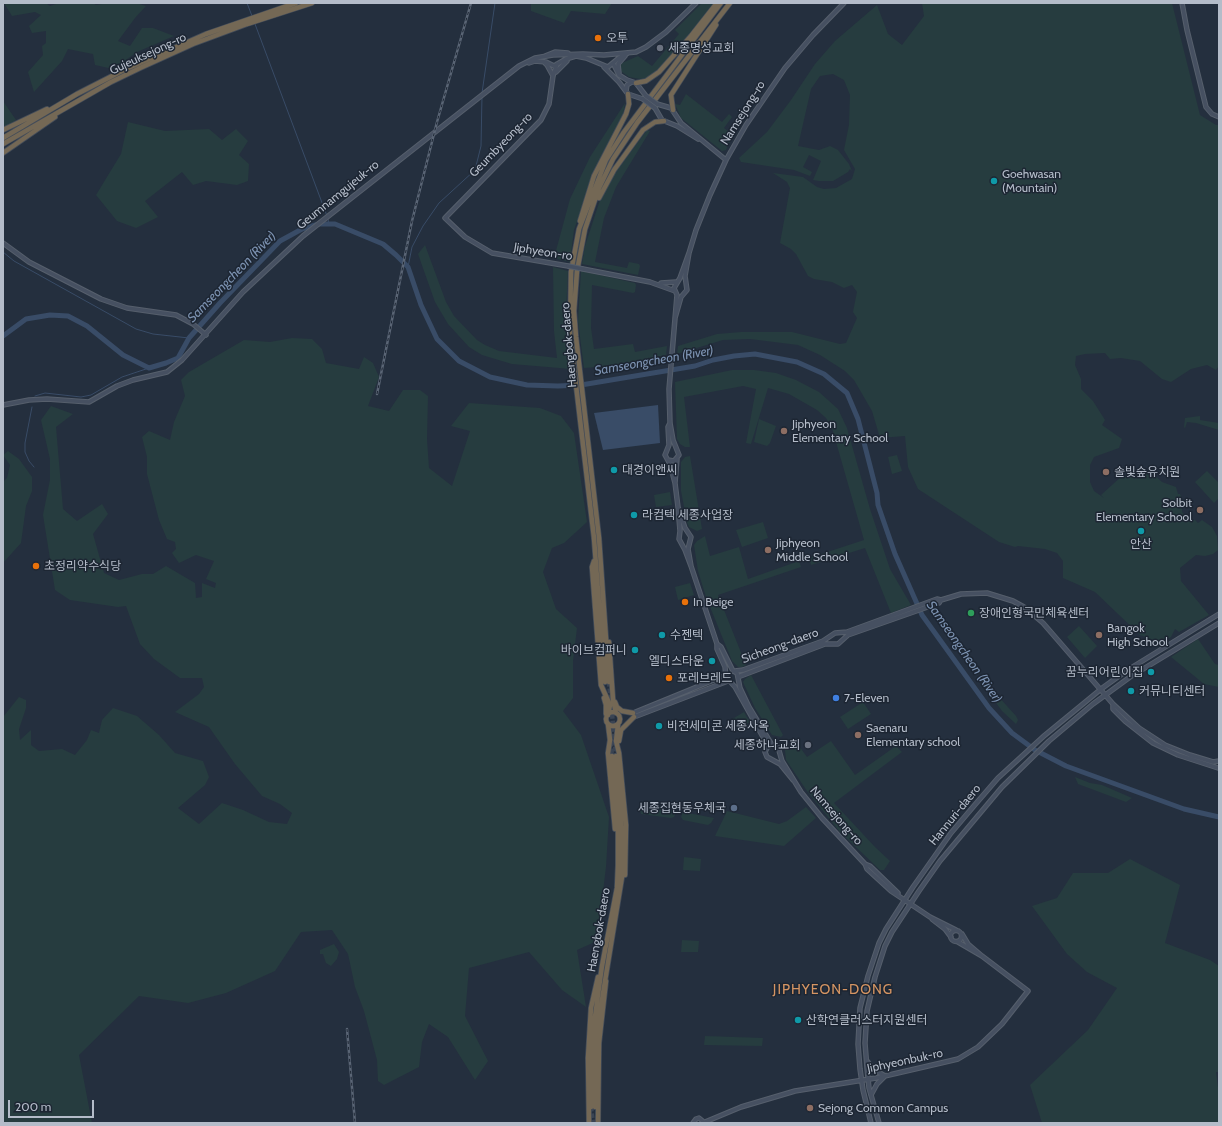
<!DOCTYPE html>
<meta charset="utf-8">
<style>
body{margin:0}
#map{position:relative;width:1222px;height:1126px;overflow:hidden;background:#242f3e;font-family:Cabin,sans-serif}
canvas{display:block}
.frame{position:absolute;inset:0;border:4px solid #b4bcc9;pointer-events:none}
.scale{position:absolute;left:8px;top:1100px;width:86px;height:18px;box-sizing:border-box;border:2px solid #b4bcc9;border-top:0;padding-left:5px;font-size:12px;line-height:14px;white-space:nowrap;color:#b4bcc9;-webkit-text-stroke:3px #1d2633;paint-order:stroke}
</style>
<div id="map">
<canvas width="1222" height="1126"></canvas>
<div class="frame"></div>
<div class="scale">200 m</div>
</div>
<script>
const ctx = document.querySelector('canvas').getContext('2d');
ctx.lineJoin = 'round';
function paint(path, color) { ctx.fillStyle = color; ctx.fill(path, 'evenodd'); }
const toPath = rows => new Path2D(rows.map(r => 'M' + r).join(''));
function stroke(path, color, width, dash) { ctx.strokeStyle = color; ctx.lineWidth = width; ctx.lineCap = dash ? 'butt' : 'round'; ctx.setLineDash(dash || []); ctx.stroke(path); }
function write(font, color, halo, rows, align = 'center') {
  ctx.font = font + ' Cabin,"Noto Sans KR",sans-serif'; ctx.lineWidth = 3; ctx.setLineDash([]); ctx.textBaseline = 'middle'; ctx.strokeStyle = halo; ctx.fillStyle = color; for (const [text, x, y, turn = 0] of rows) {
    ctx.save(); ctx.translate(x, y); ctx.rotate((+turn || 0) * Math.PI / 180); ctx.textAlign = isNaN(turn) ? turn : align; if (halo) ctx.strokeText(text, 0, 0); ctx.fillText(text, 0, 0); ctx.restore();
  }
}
paint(toPath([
 [4,3,46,3,50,6,59,3,93,3,96,5,108,3,136,3,146,6,135,18,118,41,130,46,142,28,153,28,174,36,137,52,113,69,95,65,93,54,68,49,62,61,34,92,28,72,43,55,42,46,46,43,46,31,32,33,29,26,41,15,35,12,12,16],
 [531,3,612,3,605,14,571,11,564,23,531,11],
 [702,3,714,3,691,32,655,73,647,78,640,79,629,77,622,72,620,68,622,63,638,56,652,66,679,34,675,30],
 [922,3,1172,3,1200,115,1216,125,1219,125,1219,366,1216,370,1207,365,1191,369,1171,382,1162,379,1140,361,1121,358,1110,359,1105,353,1085,354,1076,356,1075,365,1081,379,1081,389,1093,401,1105,420,1102,425,1122,439,1119,448,1094,457,1090,465,1090,482,1094,491,1104,498,1101,495,1123,475,1128,478,1134,473,1136,475,1141,471,1149,470,1162,482,1176,487,1178,494,1180,494,1185,505,1182,508,1182,512,1189,520,1195,520,1198,523,1202,520,1212,527,1217,536,1218,550,1213,554,1205,556,1196,555,1180,568,1181,581,1209,615,1179,632,1175,629,1171,637,1161,643,1140,635,1095,592,1063,578,1063,561,1057,553,1045,549,1018,546,1015,547,999,542,918,489,908,467,905,436,880,438,872,411,854,380,845,371,820,355,798,345,750,339,723,340,677,354,678,346,717,334,741,332,792,332,840,344,846,343,857,318,853,312,857,292,852,285,844,288,832,282,814,279,808,276,796,254,791,249,780,243,790,188,787,182,773,173,803,177,817,187,824,189,836,188,852,179,855,169,844,150,849,125,850,95,844,80,833,74,820,76,811,89,798,146,819,150,830,146,838,150,849,164,852,171,850,169,848,172,833,181,819,181,813,180,821,161,809,155,803,167,812,172,810,176,794,170,741,162,739,158,767,132,791,100,815,64,835,41,877,5,888,34,902,45,924,16],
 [686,94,722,122,729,114,732,117,724,128,733,135,726,150,722,151,681,118,675,104,680,105],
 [3,101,16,120,3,129],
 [625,103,623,115,593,175,574,230,570,262,554,258,570,199,590,157],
 [128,122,165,131,209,129,222,140,236,129,248,141,239,155,249,164,248,181,237,185,206,181,193,185,182,172,145,201,158,217,136,228,117,221,96,195,121,154],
 [647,130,650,131,616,187,604,218,595,262,627,268,629,262,639,264,640,266,638,275,582,264,585,246,599,203,613,176],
 [425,245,446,302,454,316,477,340,485,345,499,351,557,358,554,331,553,267,568,271,566,312,571,369,512,364,482,355,469,347,448,324,435,302,418,254],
 [581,271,635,283,636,285,635,292,633,293,592,285,591,328,594,349,633,344,635,352,667,346,666,355,623,365,584,368,578,321],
 [292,338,312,339,322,349,326,363,359,369,364,357,373,363,379,377,368,406,389,411,403,390,420,390,428,396,427,439,429,468,452,486,470,431,451,426,469,403,540,408,561,416,574,433,587,522,564,543,552,548,543,572,556,609,577,628,573,661,573,698,563,711,581,735,609,817,606,867,597,941,577,950,586,1007,562,990,529,952,469,968,465,1016,488,1061,475,1080,448,1037,429,1024,422,1042,419,1067,384,1085,378,1081,377,1060,364,1011,355,987,348,954,332,930,301,932,275,971,226,993,188,1003,139,996,79,1055,92,1123,3,1123,3,717,19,697,26,700,26,708,19,729,20,740,31,730,31,745,39,751,62,749,75,755,87,740,91,730,99,733,102,720,113,708,137,716,159,735,175,753,203,761,209,777,205,785,178,808,199,824,222,803,243,810,269,822,287,824,292,813,280,804,262,796,235,764,209,727,175,712,199,694,204,687,202,678,180,678,154,659,140,644,126,606,118,607,70,600,55,590,43,515,50,480,50,459,41,420,51,406,73,414,56,427,63,509,77,521,102,504,108,514,93,534,104,573,119,580,142,574,153,574,166,566,195,583,196,598,202,597,202,583,215,588,216,583,206,579,214,561,196,555,179,563,172,553,176,549,175,542,167,539,159,520,147,474,147,457,142,437,149,431,170,440,174,422,185,396,181,380,189,372,244,340,270,342],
 [732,370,754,370,776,373,796,380,819,392,838,409,847,428,870,509,890,569,911,605,891,613,865,548,811,565,809,558,864,540,832,428,826,418,817,410,789,394,768,388,751,444,746,443,756,389,743,386,684,397,690,447,685,447,680,444,677,439,675,382],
 [1200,416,1200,420,1219,423,1219,430,1196,423,1187,422,1185,428,1184,427,1185,418],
 [759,419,776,426,770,443,767,446,754,442],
 [8,451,19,459,32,477,32,491,26,506,21,543,3,563,3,482,7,478,10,465,3,455],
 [897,455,902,471,892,474,888,457],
 [690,456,702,529,697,531,689,527,687,522,681,491,681,462,685,457],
 [1207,471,1219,483,1219,498,1214,503,1195,482],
 [670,492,672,505,656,507,654,495],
 [763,522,768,538,742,547,736,530],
 [705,536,710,556,739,547,748,579,799,561,801,567,718,595,746,665,742,667,738,667,732,661,706,597,698,571,694,545,697,541],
 [690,583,694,595,678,600,675,587],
 [1079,626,1097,646,1085,658,1067,637],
 [1198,639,1215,664,1219,665,1219,687,1204,684,1171,657],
 [751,675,783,735,781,737,772,735,755,708,743,682,745,679],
 [992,695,997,695,1016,716,1018,720,1016,724,1002,711,991,696],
 [863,702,871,714,848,729,840,717],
 [744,712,750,722,734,731,729,721],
 [831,741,855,775,896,746,902,752,834,803,875,847,890,861,884,870,880,870,840,832,807,791,786,760,785,750,796,742,807,757],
 [1075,777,1090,783,1102,785,1132,798,1126,802,1078,784],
 [639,806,677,811,674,817,671,818,641,814],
 [806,807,816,818,784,846,715,836,727,811,779,824,787,821],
 [683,812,714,818,711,823,708,825,683,820,681,817],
 [684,857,701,859,700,871,683,870],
 [1130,859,1180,885,1165,943,1210,960,1219,966,1219,1072,1216,1072,1219,1095,1219,1123,1042,1123,1030,1085,1088,1030,1117,988,1087,972,1067,954,1032,906,1057,898,1073,873,1108,873],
 [682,940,699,941,698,952,681,952],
 [334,944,339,952,337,959,331,966,326,963,323,954,320,954,320,950],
 [705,1036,763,1038,762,1046,704,1045]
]), '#263c3f');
paint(toPath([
 [658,405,660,443,603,450,594,413]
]), '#394c67');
stroke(toPath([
 [247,3,252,16],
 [255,24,327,216],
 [482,93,495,3],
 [328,219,329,224],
 [3,252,14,261,136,329,153,334,189,338],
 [408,267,412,247,423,226,439,203,475,170,481,146,482,96],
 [35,396,45,393,81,397,91,395,122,377,149,368],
 [32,407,25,443,25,452,29,461,34,467]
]), '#394c67', 1);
stroke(toPath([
 [3,336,26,319,50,315,68,316,87,326,123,355,149,368,166,363,178,358,189,338,220,303,280,241,302,229,319,224,335,224,383,244,396,255,408,267,421,305,437,339,459,361,490,377,527,385,558,386,581,385,695,366,713,360,734,356,755,354,797,362,824,374,847,393,858,419,877,493,878,505,895,554,922,615,989,708,1012,733,1035,750,1066,766,1184,809,1219,817]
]), '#394c67', 5);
stroke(toPath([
 [609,682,616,756],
 [611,742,612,756],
 [591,1107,593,1123]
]), '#3a4453', 4.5, [4.5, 2]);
const secondary = toPath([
 [1182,3,1187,30,1206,107,1212,114,1219,117],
 [545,56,555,52,568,53],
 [544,62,547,65,553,76],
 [529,63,535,61,546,62,554,66,566,59,576,56,586,58,608,67,619,58,628,53],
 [613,63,619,75,627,80,636,83,646,96],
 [557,64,553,76,549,104,541,120,445,218,465,237,492,253,568,266],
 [604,67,619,82,628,94,643,99],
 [556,72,567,61],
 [619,73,618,64,625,56],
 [626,91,627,85,632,82],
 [657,104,671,108,681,123,726,160],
 [655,108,662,120,677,126,698,139],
 [3,243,29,262,101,299,127,308,176,315,193,324,206,335],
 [689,253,696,230,710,195,726,160,746,125,785,68,813,35,844,3],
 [583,269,650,282,675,291],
 [661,283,676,282],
 [3,405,29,400,47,399,89,402,117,386,133,380,167,372,182,360,243,292,303,236,519,66,535,58,553,55,583,54,604,55,636,52,646,47,666,32,696,3],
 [670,423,668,427,669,445,665,455,670,464,675,483,678,507],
 [668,460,674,461,679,455,673,440,670,423,669,389,677,295,674,288,680,278,689,253,685,276,687,290,681,297,675,318],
 [675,483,677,459],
 [691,566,688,549,691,537,685,528,678,507,680,531,679,539,685,550,691,566,717,644,717,649,725,667,726,677,735,687,763,737,766,748],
 [717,644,721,647,733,671,737,673,740,688,749,707,772,745],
 [735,671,743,670,823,641,835,633,847,632,937,599,941,600,961,594,987,593,1013,601,1024,607,1043,623,1113,704,1139,728,1165,745,1190,755,1213,762,1219,761],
 [738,677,825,644,838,644,848,635,939,603,941,600],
 [1113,704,1113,709,1125,721,1153,743,1178,755,1218,768],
 [633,713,726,675],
 [634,717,728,681],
 [793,780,780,764,767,757,765,752,768,746,774,745,778,747,782,761,801,792,822,818,865,864,867,869,891,891,930,917,956,930],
 [865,864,870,866,898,893],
 [932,919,945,929,951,937],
 '950.5 936a5.5 5.5 0 1 1 11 0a5.5 5.5 0 1 1-11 0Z',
 [958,942,982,956,968,944,962,934],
 [868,1062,873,1069,885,1076,877,1084,871,1095],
 [705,1122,741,1107,795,1091,876,1078,941,1063,958,1059,978,1047,1002,1024,1028,991,982,956],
 [693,1123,696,1119,699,1118,705,1123],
 [871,1123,863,1090,860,1069,858,1044,860,1008,868,976,879,943,886,929,913,887,951,833,973,807,998,778,1045,735,1101,689,1126,671,1219,614],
 [879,1123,869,1088,867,1068,865,1043,867,1011,875,977,885,946,892,932,919,891,940,861,1002,787,1049,741,1093,704,1130,677,1219,623]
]);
const highway = toPath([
 [636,83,646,81,659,72,691,36,717,3],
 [673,110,671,95,716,25],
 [3,130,47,109],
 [3,138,77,94,124,70,206,34,296,3],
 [3,144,111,82,140,68,193,44,247,24,312,3],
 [3,153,55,117],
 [599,198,614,170,643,130,655,122,664,121],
 [580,221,594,176,626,114,629,104,628,94],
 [594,561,592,567,601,685,610,705,608,715],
 [609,642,613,700,616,713],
 [605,682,594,538,570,334,571,272,579,229,606,160,624,132,721,3],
 [609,682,599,538,576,337,574,311,577,271,585,229,599,188,613,159,637,123,730,3],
 [604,698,606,705,606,714],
 [615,702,617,707,622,711,633,713],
 '606 719a7 7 0 1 1 14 0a7 7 0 1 1-14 0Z',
 [608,724,610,740,608,753,615,829],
 [618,725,616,741,619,753,626,825,625,875],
 [619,741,621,730,634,717],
 [591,1107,593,1031,602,966,617,888,618,865,618,822,612,756],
 [595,1107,597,1030,622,877,622,833,616,756],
 [589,1123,588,1058,591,1008,598,977],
 [598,1123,599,1043,606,981]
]);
stroke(secondary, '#565f6c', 5.5);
stroke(highway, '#434c59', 6);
stroke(secondary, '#465061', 3.5);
stroke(highway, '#746855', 4.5);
const rail = toPath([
 [377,394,412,221,437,122,471,3],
 [347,1029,355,1123]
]);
stroke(rail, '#5a6575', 2.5);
stroke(rail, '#1d2633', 1, [3]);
const secondaryBridge = toPath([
 [646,96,657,104],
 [643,99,655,108],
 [568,266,583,269]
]);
stroke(secondaryBridge, '#565f6c', 5.5, []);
stroke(secondaryBridge, '#465061', 3.5);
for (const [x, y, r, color] of [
 [598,38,4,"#e8710a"],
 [660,48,4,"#6b7280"],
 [994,181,4,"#0f9aa8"],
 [784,431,4,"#8d6e63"],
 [614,470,4,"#0f9aa8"],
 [1106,472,4,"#8d6e63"],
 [1200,510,4,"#8d6e63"],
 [634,515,4,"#0f9aa8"],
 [1141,531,4,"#0f9aa8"],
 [768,550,4,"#8d6e63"],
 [36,566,4,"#e8710a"],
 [685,602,4,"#e8710a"],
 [971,613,4,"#2e9e5b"],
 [662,635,4,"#0f9aa8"],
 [1099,635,4,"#8d6e63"],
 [635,650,4,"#0f9aa8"],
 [712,661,4,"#0f9aa8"],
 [1151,672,4,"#0f9aa8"],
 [669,678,4,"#e8710a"],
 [1131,691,4,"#0f9aa8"],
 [836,698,4,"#3f7fe0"],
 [659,726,4,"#0f9aa8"],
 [858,735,4,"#8d6e63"],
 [808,745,4,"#6b7280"],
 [734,808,4,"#5c6f8a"],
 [798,1020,4,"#0f9aa8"],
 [810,1108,4,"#8d6e63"]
]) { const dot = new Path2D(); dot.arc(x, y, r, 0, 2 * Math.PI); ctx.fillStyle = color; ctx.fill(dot); stroke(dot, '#1d2633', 1.5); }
write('12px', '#b4bcc9', '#1d2633', [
 ["오투",606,38],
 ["세종명성교회",668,48],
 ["Goehwasan",1002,174],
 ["(Mountain)",1002,188],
 ["Jiphyeon",792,424],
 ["Elementary School",792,438],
 ["대경이앤씨",622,470],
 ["솔빛숲유치원",1114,472],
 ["Solbit",1192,503,"right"],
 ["Elementary School",1192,517,"right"],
 ["라컴텍 세종사업장",642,515],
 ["Jiphyeon",776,543],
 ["Middle School",776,557],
 ["안산",1141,544,"center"],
 ["초정리약수식당",44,566],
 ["In Beige",693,602],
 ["장애인형국민체육센터",979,613],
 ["Bangok",1107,628],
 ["High School",1107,642],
 ["수젠텍",670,635],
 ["바이브컴퍼니",627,650,"right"],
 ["엘디스타운",704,661,"right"],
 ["꿈누리어린이집",1143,672,"right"],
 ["포레브레드",677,678],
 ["커뮤니티센터",1139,691],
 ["7-Eleven",844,698],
 ["비전세미콘 세종사옥",667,726],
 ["Saenaru",866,728],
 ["Elementary school",866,742],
 ["세종하나교회",800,745,"right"],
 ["세종집현동우체국",726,808,"right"],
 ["산학연클러스터지원센터",806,1020],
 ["Sejong Common Campus",818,1108]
], 'left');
write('12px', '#b4bcc9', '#1d2633', [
 ["Gujeuksejong-ro",148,54,-25],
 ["Namsejong-ro",743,113,-58],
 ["Geumbyeong-ro",501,145,-46],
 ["Geumnamgujeuk-ro",338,195,-39],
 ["Jiphyeon-ro",543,252,9],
 ["Haengbok-daero",569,345,-95],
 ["Sicheong-daero",780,646,-20],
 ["Hannuri-daero",955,815,-51],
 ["Namsejong-ro",836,816,49],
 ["Haengbok-daero",599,930,-80],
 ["Jiphyeonbuk-ro",905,1061,-12]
]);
write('italic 13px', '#7c92b1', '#1d2633', [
 ["Samseongcheon (River)",232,277,-46],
 ["Samseongcheon (River)",654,361,-10],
 ["Samseongcheon (River)",964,652,55]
]);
ctx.letterSpacing = '1px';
write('14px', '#d59563', '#1d2633', [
 ["JIPHYEON-DONG",833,990]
]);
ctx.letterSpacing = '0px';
</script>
